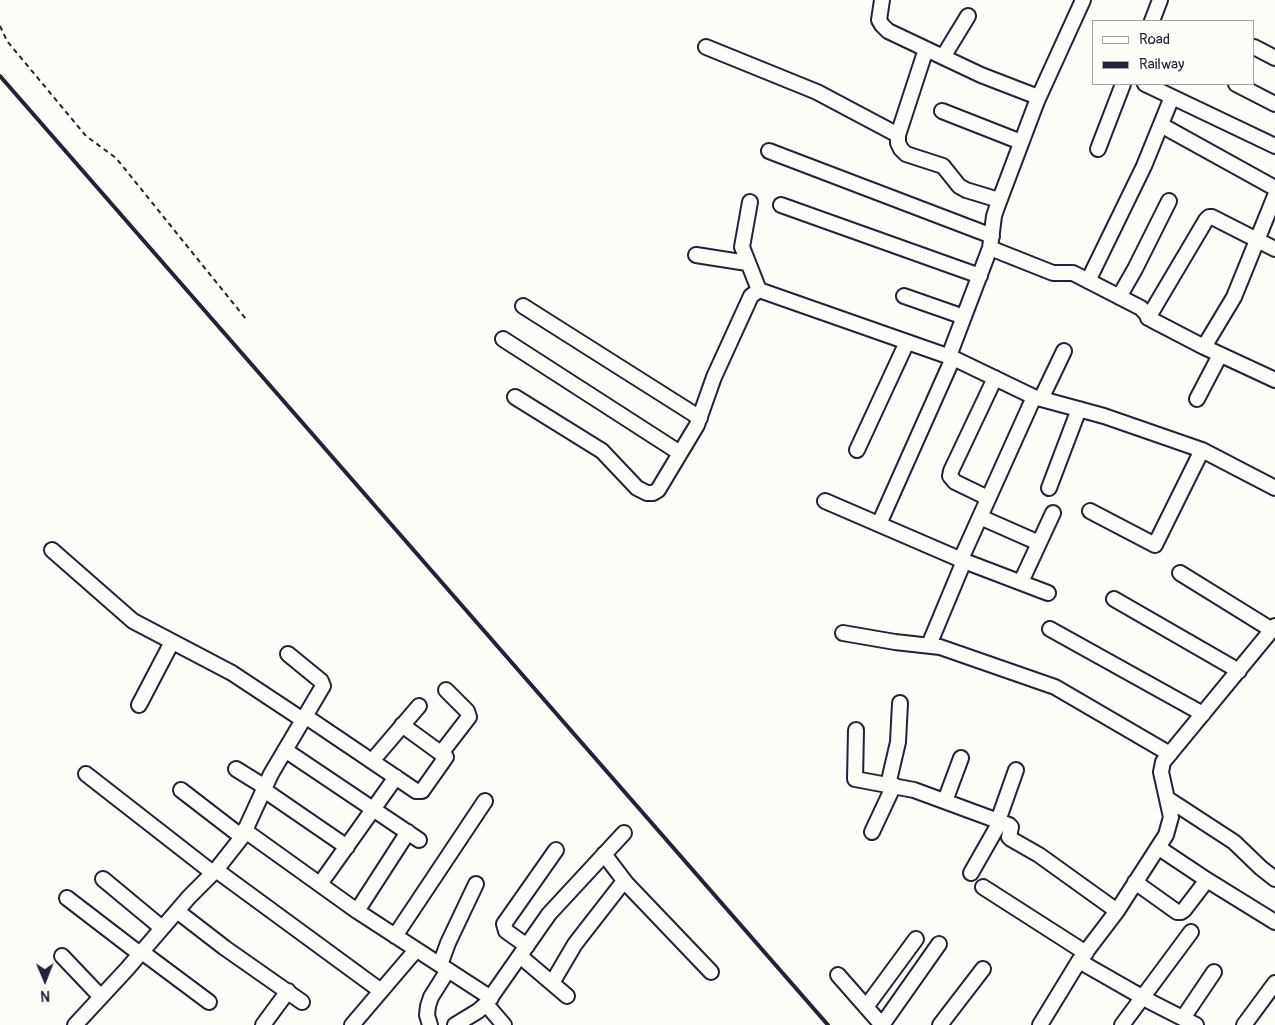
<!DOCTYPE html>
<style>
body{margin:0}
#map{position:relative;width:1275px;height:1025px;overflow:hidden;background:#fdfcf7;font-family:Pangolin,sans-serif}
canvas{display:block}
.legend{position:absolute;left:1092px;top:20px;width:162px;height:65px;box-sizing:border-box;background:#fdfcf7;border:1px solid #a5a5ac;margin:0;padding:6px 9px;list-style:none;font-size:15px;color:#22223b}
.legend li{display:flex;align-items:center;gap:10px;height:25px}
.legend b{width:25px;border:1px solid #a5a5ac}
.north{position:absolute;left:20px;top:955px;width:50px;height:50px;-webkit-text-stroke:4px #fdfcf7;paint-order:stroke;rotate:179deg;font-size:14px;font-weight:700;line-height:20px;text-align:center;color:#22223b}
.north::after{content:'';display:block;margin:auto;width:18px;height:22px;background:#22223b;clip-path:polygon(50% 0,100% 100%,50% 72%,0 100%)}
</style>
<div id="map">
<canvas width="1275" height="1025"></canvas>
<ul class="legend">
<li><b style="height:6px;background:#fdfcf7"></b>Road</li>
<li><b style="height:6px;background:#22223b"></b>Railway</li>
</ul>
<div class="north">N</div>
</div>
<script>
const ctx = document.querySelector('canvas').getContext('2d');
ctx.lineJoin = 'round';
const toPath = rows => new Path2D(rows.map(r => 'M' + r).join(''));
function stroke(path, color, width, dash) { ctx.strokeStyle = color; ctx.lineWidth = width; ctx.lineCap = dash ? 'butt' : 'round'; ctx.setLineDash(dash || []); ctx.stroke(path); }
const minor = toPath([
 [882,0,879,20,882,25,888,31,981,75,1038,97],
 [1152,21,1160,0],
 [706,47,817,92,898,135],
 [1254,47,1275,58],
 [926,49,898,135,898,143,901,149,906,154,943,166,959,186,966,190,999,200],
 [943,57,968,16],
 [1145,84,1275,146],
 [1236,84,1275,104],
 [942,111,1021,142],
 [1161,125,1275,188],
 [1098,149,1123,84],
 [769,151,992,236],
 [750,202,742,247,759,290],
 [781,205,980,276],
 [990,248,1053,273,1073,273,1141,308,1152,320,1204,347,1275,380],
 [696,255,747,263],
 [1088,281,1144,166,1172,97],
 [904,296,964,317],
 [1119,297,1135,269,1169,201],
 [523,306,700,418],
 [1148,318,1206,220,1209,217,1212,217,1275,249],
 [503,339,680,453],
 [1204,347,1234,297,1275,196],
 [949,356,990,248,994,216,997,207,1037,101,1083,0],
 [515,397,602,451,637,488,647,493,653,493,658,490,697,425,714,377,751,296,759,290,953,358,1034,397,1104,416,1202,450,1275,488],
 [1041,399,1064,351],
 [1197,399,1220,355],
 [857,450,907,342],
 [1049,488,1079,409],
 [988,498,955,482,950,476,951,471,995,378],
 [825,501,964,561,1048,593],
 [1090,511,1155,545,1202,450],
 [980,517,1039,543],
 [879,524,953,358],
 [52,550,133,621,232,673,303,720],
 [961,559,1034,397],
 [1180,573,1272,630],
 [1021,582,1053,513],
 [1114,599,1239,671],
 [1050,629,1203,714],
 [843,633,895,642,940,647,1055,687,1170,754],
 [929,645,964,561],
 [139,705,172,642],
 [305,716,416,791,422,791,446,757,402,725],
 [856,730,855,779,914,790,1009,825,1011,827,1009,837,1011,839,1039,855,1117,911],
 [285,750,419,840],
 [442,752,469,717,467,711,446,690],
 [372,761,419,706],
 [236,769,265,787],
 [86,774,213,873],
 [888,785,898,742,900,703],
 [181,790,242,837],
 [264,790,347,847],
 [1168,799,1234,842,1261,868,1275,879],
 [945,801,961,758],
 [998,821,1016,770],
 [244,830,357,911,491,998],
 [872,832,894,785],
 [1159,848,1207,880,1275,922],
 [604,854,626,883,711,972],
 [216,870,381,991],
 [971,873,1000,822],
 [103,879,162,928],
 [1135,882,1177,912,1181,912,1184,910,1207,880],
 [320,884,396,777],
 [983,887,1086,953],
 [67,898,140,954],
 [177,911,225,948,302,1002],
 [357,911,408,832],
 [395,936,485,801],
 [527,946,506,931,504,924,556,850],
 [142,952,209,1002],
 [62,956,101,997],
 [520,956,567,996],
 [1079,961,1149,1001,1196,1025],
 [440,965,448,943,476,884],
 [838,975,882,1025],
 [552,983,575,944,624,881],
 [486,1004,504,1025],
 [866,1007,916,939],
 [1183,1018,1214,972],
 [75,1025,127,969,189,897,216,870,242,837,271,774,323,686,321,681,288,654],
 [263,1025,288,991],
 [352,1025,416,950],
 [430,1025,427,1015,428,1006,431,997,448,970],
 [455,1025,478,1011,486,1004,549,914,624,833],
 [882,1025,939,944],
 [940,1025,983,969],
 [1040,1025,1079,961,1117,911,1166,835,1171,817,1161,772,1163,762,1275,626],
 [1122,1025,1191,932],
 [1244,1025,1275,983]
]);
stroke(minor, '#22223b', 18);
stroke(toPath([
 [0,26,7,41,86,136,116,158,246,319]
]), '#22223b', 2, [5, 4]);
stroke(minor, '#fdfcf7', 14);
stroke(toPath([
 [0,76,828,1025]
]), '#22223b', 4);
</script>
